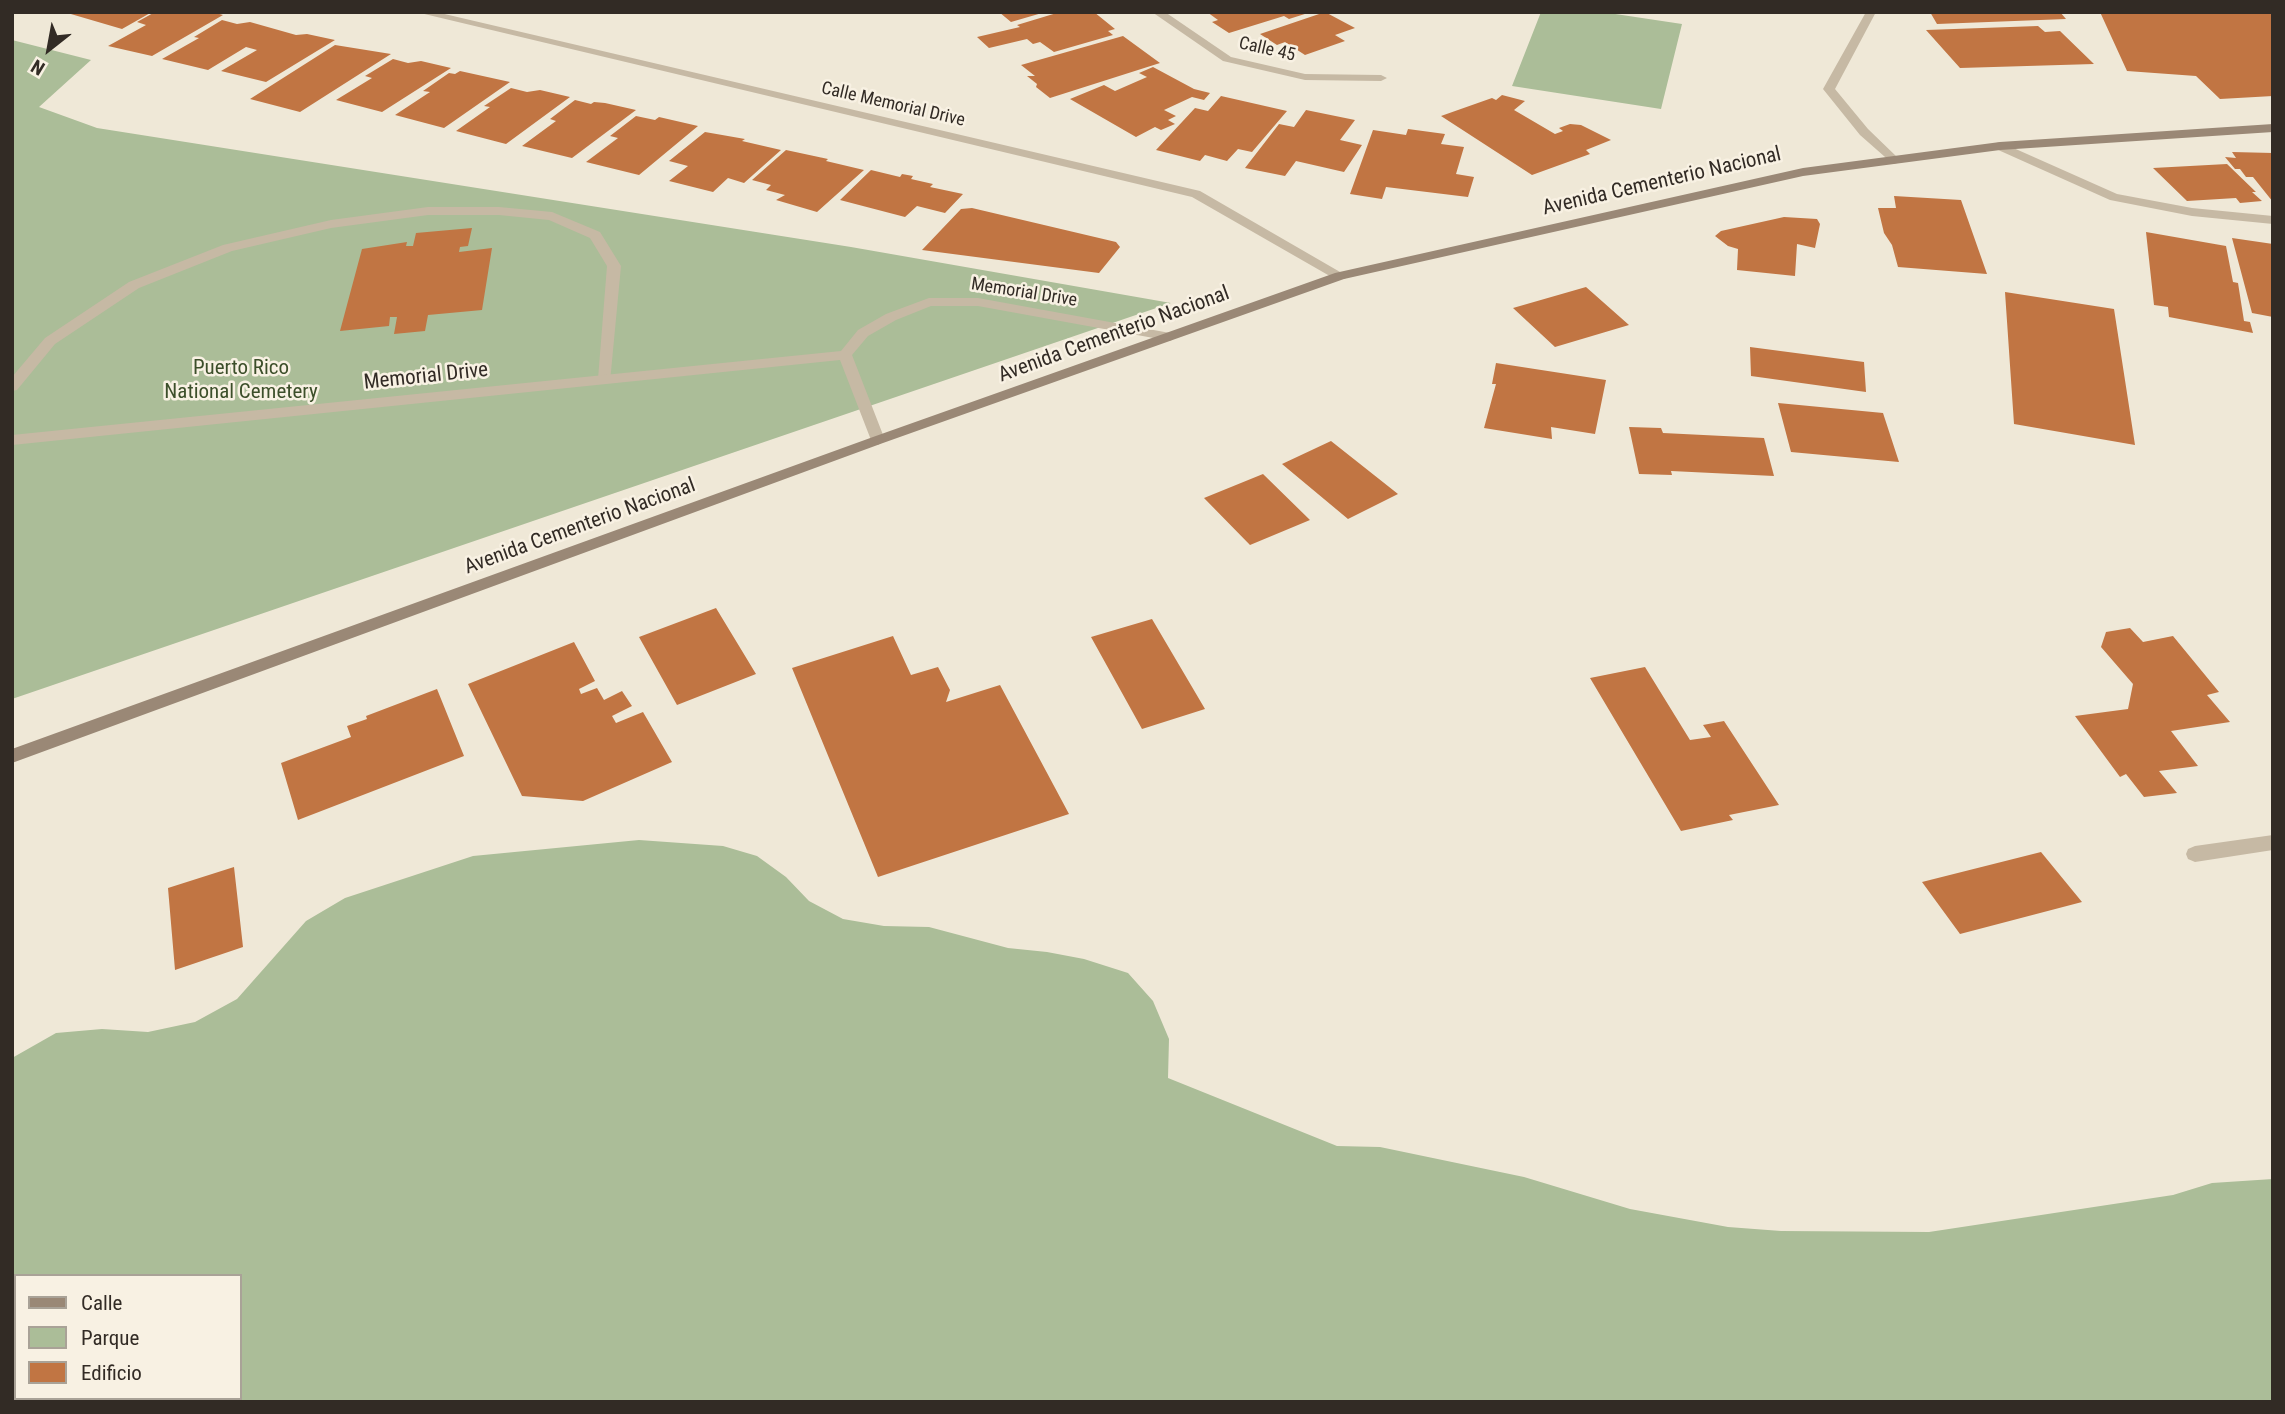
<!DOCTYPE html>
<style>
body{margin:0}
#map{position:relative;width:2285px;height:1414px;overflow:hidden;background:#efe8d7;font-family:"Roboto Condensed",sans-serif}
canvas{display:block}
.frame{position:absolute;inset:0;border:14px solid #322b25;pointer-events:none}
.legend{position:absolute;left:14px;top:1274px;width:228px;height:126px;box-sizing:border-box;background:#f8f1e3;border:2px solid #a9a297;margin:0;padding:9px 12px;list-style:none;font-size:21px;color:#322b25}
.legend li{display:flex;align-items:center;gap:14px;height:35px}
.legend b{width:35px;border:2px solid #a9a297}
.north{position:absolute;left:14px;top:14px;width:70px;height:70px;-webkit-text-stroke:5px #f8f1e3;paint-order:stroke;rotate:211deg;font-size:19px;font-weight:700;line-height:28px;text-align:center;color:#322b25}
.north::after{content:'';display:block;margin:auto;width:24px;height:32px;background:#322b25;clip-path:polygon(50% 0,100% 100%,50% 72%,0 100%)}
</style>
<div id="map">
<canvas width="2285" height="1414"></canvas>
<div class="frame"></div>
<ul class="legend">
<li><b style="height:9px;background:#9a8876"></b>Calle</li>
<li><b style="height:19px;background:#abbd98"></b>Parque</li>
<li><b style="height:19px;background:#c17543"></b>Edificio</li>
</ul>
<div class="north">N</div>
</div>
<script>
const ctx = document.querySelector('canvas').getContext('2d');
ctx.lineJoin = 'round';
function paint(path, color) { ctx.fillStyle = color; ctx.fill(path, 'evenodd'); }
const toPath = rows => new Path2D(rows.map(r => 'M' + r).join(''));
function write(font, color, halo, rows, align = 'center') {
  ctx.font = font + ' "Roboto Condensed",sans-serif'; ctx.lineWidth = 5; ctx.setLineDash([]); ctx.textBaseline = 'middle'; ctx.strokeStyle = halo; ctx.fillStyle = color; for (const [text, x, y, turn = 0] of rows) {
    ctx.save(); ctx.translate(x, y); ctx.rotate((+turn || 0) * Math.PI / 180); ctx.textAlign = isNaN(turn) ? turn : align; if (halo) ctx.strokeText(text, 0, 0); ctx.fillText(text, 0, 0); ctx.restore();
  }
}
paint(toPath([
 [1541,12,1602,12,1682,24,1661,109,1512,86],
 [12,40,91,60,39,107,97,128,851,247,1171,303,12,699],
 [639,840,723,846,757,856,786,877,809,901,843,919,884,926,929,927,1008,948,1047,952,1084,959,1128,973,1153,1001,1169,1039,1168,1078,1337,1146,1380,1147,1524,1177,1630,1209,1728,1227,1781,1231,1929,1232,2173,1195,2212,1183,2273,1179,2273,1402,12,1402,12,1058,56,1033,102,1029,148,1032,195,1022,237,999,306,921,345,898,473,856],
 [16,1276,240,1276,240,1398,16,1398]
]), '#abbd98');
paint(toPath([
 [64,12,152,12,122,29],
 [155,12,212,12,223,15,152,56,108,46,146,25,137,22],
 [999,12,1042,12,1042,13,1011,22],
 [1060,12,1094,12,1115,29,1108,31,1113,35,1054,52,1040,42,1033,44,1027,39,989,48,977,37,1020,27,1017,25],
 [1207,12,1308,12,1308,13,1289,19,1284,16,1229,33,1212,22,1218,20],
 [1325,12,1355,28,1335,35,1345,41,1305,55,1285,42,1277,45,1260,34],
 [1930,12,2060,12,2066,19,1937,24],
 [2100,12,2273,12,2273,96,2220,99,2196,76,2127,71],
 [222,20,237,24,250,22,296,35,307,34,335,40,266,82,221,71,257,50,246,47,208,70,162,59,199,38,194,37],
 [2038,26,2045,32,2060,31,2094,64,1960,68,1926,30],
 [1123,36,1160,63,1050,98,1036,87,1037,84,1027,76,1035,76,1021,65],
 [335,45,391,54,300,112,250,99],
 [393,59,408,63,421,61,451,68,382,112,336,100,372,78,365,76],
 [1153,67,1194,89,1210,93,1204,100,1192,97,1164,110,1176,116,1168,120,1175,124,1161,130,1155,127,1136,137,1070,99,1104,85,1115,91,1147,77,1139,73],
 [460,71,510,82,444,128,395,115,430,92,423,91,449,73,455,74],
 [511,88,527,92,540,90,570,97,506,144,456,131,490,107,484,106],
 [1502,95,1525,101,1514,110,1555,134,1563,131,1559,128,1570,124,1581,125,1611,140,1586,150,1590,154,1532,175,1441,116,1492,98,1496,100],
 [1221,96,1287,111,1252,152,1238,149,1227,161,1205,155,1200,161,1156,150,1195,108,1208,111],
 [575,100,591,104,594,102,605,103,636,110,572,158,522,146,556,121,550,119],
 [1306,110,1355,120,1340,140,1362,145,1344,172,1296,161,1285,176,1245,168,1279,124,1294,127],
 [636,116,655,120,659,117,698,126,639,175,586,162,618,138,610,136],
 [1408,129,1445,134,1441,144,1464,147,1456,174,1474,177,1468,197,1386,187,1382,199,1350,194,1373,130,1406,135],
 [705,132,745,139,742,141,781,150,744,183,728,178,713,192,669,181,688,166,669,161],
 [786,150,828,159,826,161,864,170,817,212,776,200,785,195,766,190,771,185,752,180],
 [2232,152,2273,153,2273,202,2253,177,2246,177,2240,169,2235,169,2225,157,2236,158],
 [2227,164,2256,192,2252,192,2262,201,2240,203,2236,198,2187,201,2153,168],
 [871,170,900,177,902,174,913,176,911,179,933,184,930,187,963,194,945,213,917,206,905,217,840,200],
 [1894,196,1961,200,1987,274,1898,267,1892,245,1884,233,1878,208,1896,208],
 [972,208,1116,242,1120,247,1099,273,922,250,961,209],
 [1784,217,1817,219,1820,224,1815,248,1797,244,1795,276,1737,270,1738,249,1728,246,1715,236,1721,231],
 [472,228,468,246,460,247,459,252,492,248,482,310,428,315,425,331,394,334,397,317,390,317,389,326,340,331,362,249,407,242,406,246,413,246,416,233],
 [2146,232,2226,246,2233,282,2238,283,2244,321,2250,322,2253,333,2169,317,2168,307,2154,305],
 [2232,238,2273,244,2273,317,2252,313],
 [1586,287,1629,325,1555,347,1513,308],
 [2005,292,2114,309,2135,445,2014,424],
 [1750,347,1864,362,1866,392,1751,376],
 [1496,363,1606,380,1595,434,1551,427,1552,439,1484,428,1496,384,1492,384],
 [1778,403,1883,413,1899,462,1791,452],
 [1629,427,1661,428,1663,433,1764,438,1774,476,1671,471,1672,475,1639,474],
 [1331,441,1398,494,1348,519,1282,464],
 [1263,474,1310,520,1250,545,1204,498],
 [716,608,756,674,677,705,639,637],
 [1152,619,1205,709,1142,729,1091,637],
 [2130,628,2143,642,2173,636,2219,692,2207,695,2230,722,2171,731,2198,766,2159,771,2177,793,2144,797,2126,774,2120,777,2075,716,2128,709,2133,684,2101,647,2106,632],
 [893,636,911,675,938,667,950,690,946,702,1000,685,1069,814,878,877,792,668],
 [574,642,595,681,579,689,581,694,597,688,604,700,622,691,632,706,612,716,616,723,643,712,672,762,583,801,522,796,468,684],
 [1645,667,1690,740,1711,737,1703,725,1724,721,1779,805,1729,815,1733,820,1681,831,1590,678],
 [437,689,464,756,298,820,281,763,351,737,347,726,367,719,366,716],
 [2041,852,2082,902,1960,934,1922,882],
 [234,867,243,947,175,970,168,888]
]), '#c17543');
paint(toPath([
 [428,207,499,207,552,212,600,232,621,266,610,382,600,382,598,379,607,266,590,238,549,220,499,215,428,215,331,228,232,251,139,288,55,344,17,390,12,391,12,377,45,338,129,282,223,245,331,220,428,207]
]), '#c6b9a4');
paint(toPath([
 [416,12,436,12,1200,191,1347,276,1345,279,1335,279,1192,197,416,12],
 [1152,12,1165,12,1231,57,1305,74,1381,75,1387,78,1381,81,1305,80,1223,61,1152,12],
 [1866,12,1876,12,1835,89,1868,129,1897,157,1897,163,1893,164,1860,135,1823,89,1866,12],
 [2000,142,2117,194,2192,208,2273,216,2273,224,2192,216,2110,200,1996,149,1996,143,2000,142],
 [929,298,978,298,1170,333,1177,337,1170,341,978,306,931,306,896,320,868,336,852,355,885,440,878,445,871,440,840,360,12,445,12,435,841,351,858,330,886,314,929,298],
 [2273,835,2273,850,2195,862,2188,859,2186,854,2188,849,2195,846,2273,835]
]), '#c6b9a4');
paint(toPath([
 [2273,124,2273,132,2000,150,1803,176,1344,279,883,443,12,763,12,749,873,437,1335,273,1803,168,2000,142,2273,124]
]), '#9a8876');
write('18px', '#322b25', '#f8f1e3', [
 ["Calle 45",1267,50,13],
 ["Calle Memorial Drive",893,105,13],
 ["Memorial Drive",1024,293,9]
]);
write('21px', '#322b25', '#f8f1e3', [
 ["Avenida Cementerio Nacional",1662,182,-13],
 ["Avenida Cementerio Nacional",1114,335,-20],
 ["Memorial Drive",426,377,-6],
 ["Avenida Cementerio Nacional",580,527,-20]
]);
write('21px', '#3c4f2a', '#f8f1e3', [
 ["Puerto Rico",241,369],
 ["National Cemetery",241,393]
]);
</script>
